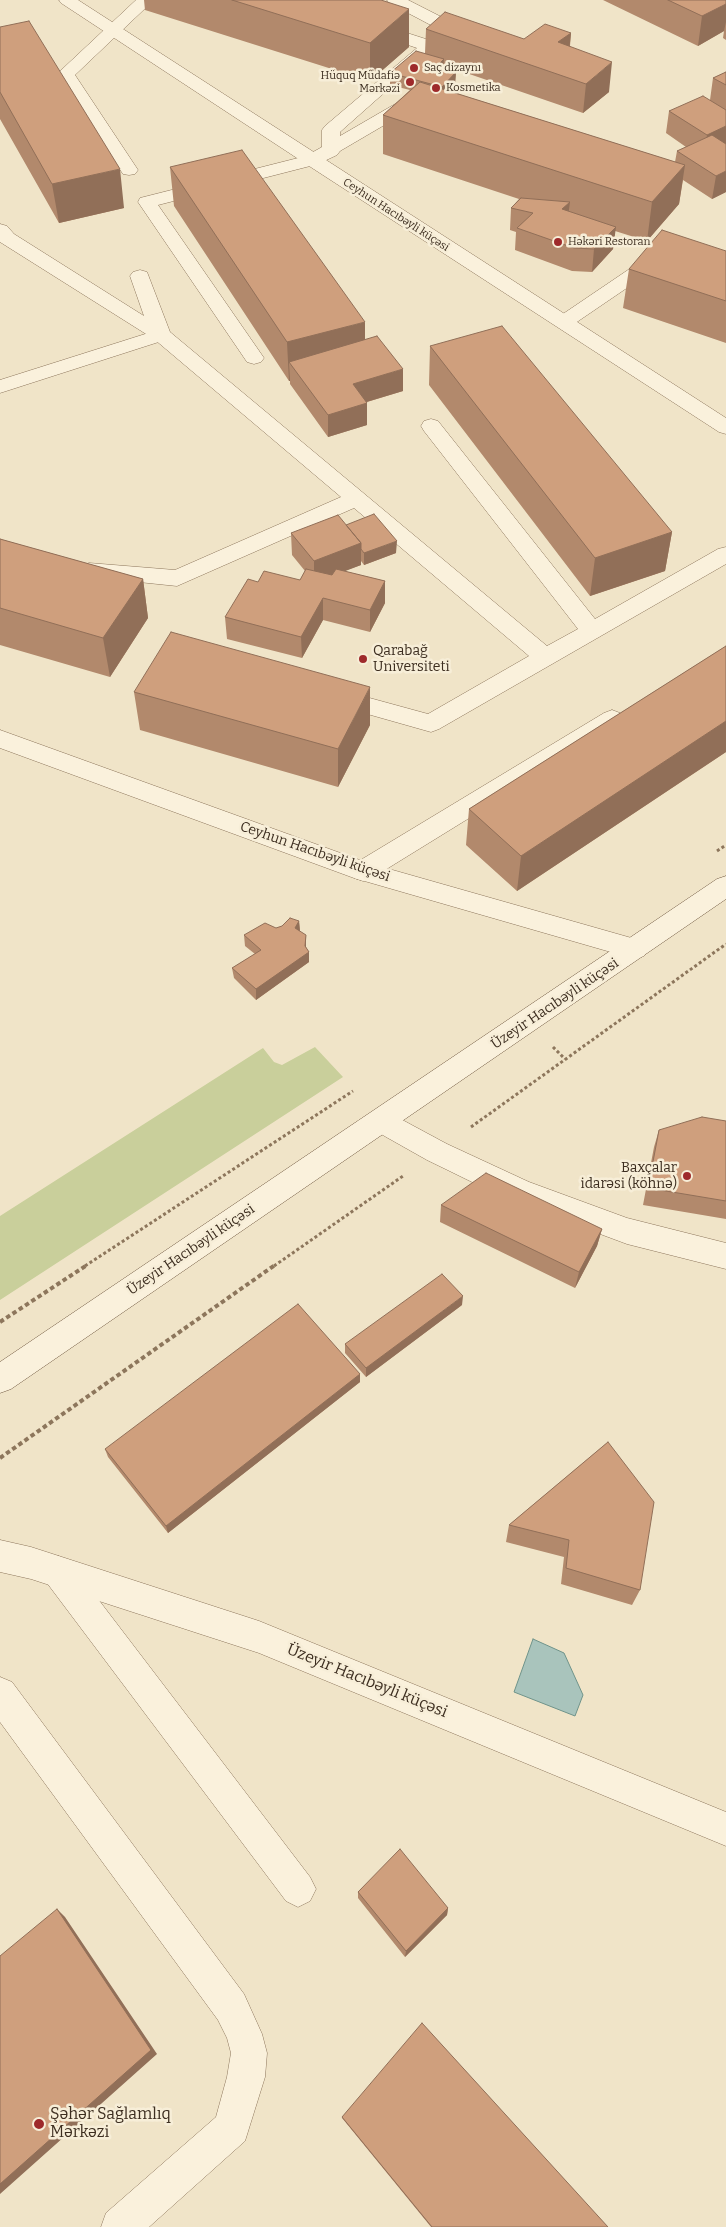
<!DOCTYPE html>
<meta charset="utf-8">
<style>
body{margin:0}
canvas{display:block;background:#f0e4c8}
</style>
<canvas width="726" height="2227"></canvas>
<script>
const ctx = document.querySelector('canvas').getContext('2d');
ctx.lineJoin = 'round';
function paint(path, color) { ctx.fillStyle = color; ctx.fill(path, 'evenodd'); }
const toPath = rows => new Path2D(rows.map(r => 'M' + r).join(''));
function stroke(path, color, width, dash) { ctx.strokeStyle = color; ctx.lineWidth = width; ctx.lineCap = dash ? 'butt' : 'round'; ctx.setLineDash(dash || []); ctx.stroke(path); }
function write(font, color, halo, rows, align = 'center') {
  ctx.font = font + ' Bitter,serif'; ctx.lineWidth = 5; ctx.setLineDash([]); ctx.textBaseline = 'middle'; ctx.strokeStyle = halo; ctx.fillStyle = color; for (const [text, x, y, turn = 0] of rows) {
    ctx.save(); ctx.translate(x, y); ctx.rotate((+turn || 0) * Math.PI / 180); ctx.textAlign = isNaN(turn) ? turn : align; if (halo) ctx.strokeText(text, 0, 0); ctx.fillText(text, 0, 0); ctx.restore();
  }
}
paint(toPath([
 [315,1047,343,1077,0,1300,0,1216,263,1048,274,1062,282,1065]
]), '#c9cf9b');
const water = toPath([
 [533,1639,564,1653,583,1695,575,1716,514,1692,533,1639]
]);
paint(water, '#a9c4bc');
stroke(water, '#6f938a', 1);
const service = toPath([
 [136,0,154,0,75,75,138,170,135,174,129,175,123,174,57,74,136,0],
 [387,0,408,0,475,34,477,38,475,42,469,43,463,42,389,3,387,0],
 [373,22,435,42,437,46,340,132,340,136,402,100,408,99,422,102,425,106,422,110,410,110,340,151,337,155,318,164,158,205,264,358,261,362,254,364,247,362,138,202,140,198,306,156,322,147,322,130,325,126,417,48,367,31,365,27,367,23,373,22],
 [0,224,7,226,14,234,144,316,130,276,133,272,140,270,147,272,170,332,547,646,578,629,424,431,421,426,424,421,431,419,438,421,595,619,718,549,726,547,726,564,439,729,431,732,325,702,321,696,325,690,333,688,428,714,529,656,354,508,177,586,81,576,78,571,81,566,89,563,175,570,341,497,154,339,0,242,0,224],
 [663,249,726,270,726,282,665,262,571,326,564,328,557,326,554,322,557,318,656,251,663,249],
 [612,710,620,713,624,719,620,725,372,878,363,881,354,878,350,871,354,864,604,713,612,710],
 [58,1556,69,1561,310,1877,316,1889,310,1901,298,1907,286,1901,47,1583,42,1572,47,1561,58,1556],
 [0,1677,12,1682,244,1994,262,2034,267,2053,265,2077,245,2141,149,2227,101,2227,106,2213,216,2117,227,2077,231,2053,227,2038,218,2020,0,1722,0,1677]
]);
const minor = toPath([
 [161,329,168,331,171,335,168,339,0,393,0,380,161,329],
 [0,730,368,863,635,939,644,942,648,949,644,956,635,959,354,878,0,748,0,730],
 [382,1109,447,1144,529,1182,627,1218,726,1243,726,1269,627,1244,509,1200,427,1160,372,1129,368,1121,372,1113,382,1109],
 [0,1540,31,1547,259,1621,726,1812,726,1846,259,1653,31,1579,0,1572,0,1540]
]);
const tertiary = toPath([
 [59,0,78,0,726,418,726,434,719,432,306,164,61,3,59,0]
]);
const secondary = toPath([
 [726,876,726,899,11,1389,0,1393,0,1362,717,879,726,876]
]);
stroke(service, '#8d765c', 1);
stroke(minor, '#8d765c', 1);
stroke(tertiary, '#8d765c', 1);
stroke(secondary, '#6f573f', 1);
stroke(toPath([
 [717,851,726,845],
 [553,1047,565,1059],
 [471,1127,726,944],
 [85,1266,353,1091],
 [274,1266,403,1176]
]), '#8d765c', 3, [3, 2.5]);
stroke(toPath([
 [0,1322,87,1265],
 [0,1458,275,1265]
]), '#8d765c', 4, [4.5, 3]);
paint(service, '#faf1dc');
paint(minor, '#faf1dc');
paint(tertiary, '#faf1dc');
paint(secondary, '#faf1dc');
paint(toPath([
 [144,0,381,0,409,47,370,81,145,10],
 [603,0,726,0,726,40,723,38,724,31,698,46],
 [0,27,124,208,59,223,0,119],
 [426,29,524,39,571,33,570,46,609,92,583,113,443,65,443,69,456,72,455,84,449,91,675,162,677,151,686,147,666,133,669,111,710,100,713,78,726,72,726,192,712,199,683,180,679,204,647,241,615,231,613,249,592,272,572,271,515,250,516,232,510,230,511,208,519,199,383,154,383,115,410,90,390,85,390,73,425,53],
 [170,167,365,339,403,391,367,402,367,425,328,437,290,384,290,381,289,381,174,206],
 [726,251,726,343,623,308,629,269],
 [430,346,672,532,665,571,590,596,429,385],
 [346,525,396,553,364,565,361,561,361,565,344,571,385,581,385,603,370,632,323,620,302,658,227,639,225,617,300,580,305,571,292,555,291,533],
 [0,539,143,579,148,618,110,677,0,645],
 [726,646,726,752,517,891,466,845,469,809],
 [134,692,370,725,338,787,140,730],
 [299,921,300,931,306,947,309,952,309,962,256,1000,234,978,232,968,255,954,245,946,244,935,276,928],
 [726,1121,726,1219,643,1205,654,1147,659,1130],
 [441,1205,602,1229,597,1246,575,1288,440,1222],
 [462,1305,366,1377,345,1353,345,1344],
 [360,1374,360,1382,168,1533,108,1457,105,1449],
 [608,1442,640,1590,632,1605,561,1584,564,1557,506,1542,509,1525],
 [358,1892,448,1908,447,1915,405,1957,358,1898],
 [342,2117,608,2227,431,2227,342,2118]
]), '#b2896c');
paint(toPath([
 [726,4,726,22,724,31,698,46,702,16],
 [409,9,409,47,370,81,370,43],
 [571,33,568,62,558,42],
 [444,59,443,71,436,67],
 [612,62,609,92,583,113,586,84],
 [456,72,455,84,442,99,442,87],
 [726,126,726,147,703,157,707,135],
 [685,165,679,204,647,241,652,202],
 [120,169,124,208,59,223,52,184],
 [726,171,726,192,712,199,716,176],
 [570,202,567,224,562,209],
 [616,227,613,249,592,272,594,249],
 [365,322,365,361,289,362,290,381,289,381,287,342],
 [403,369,403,391,353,406,353,384],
 [367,403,367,425,328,437,328,415],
 [672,532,665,571,590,596,595,558],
 [397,541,396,553,364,565,364,553],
 [361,543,361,565,314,583,314,561],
 [143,579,148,618,110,677,103,638],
 [385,581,385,603,370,632,370,610],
 [323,598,323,620,302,658,301,637],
 [370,687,370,725,338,787,338,749],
 [726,721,726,752,517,891,521,856],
 [299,921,300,932,295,928],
 [306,935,306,954,309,952,309,962,256,1000,256,989],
 [602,1229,597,1246,575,1288,579,1272],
 [463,1296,462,1305,366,1377,366,1368],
 [360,1374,360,1382,168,1533,166,1526],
 [448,1908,447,1915,405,1957,406,1951],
 [57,1909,65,1917,157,2054,0,2194,0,2184]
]), '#916f58');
const building = toPath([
 [232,0,381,0,409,9,370,43,232,0],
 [668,0,726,0,726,4,702,16,668,0],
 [445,12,524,39,545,24,571,33,558,42,612,62,586,84,426,29,445,12],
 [29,21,120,169,52,184,0,92,0,27,29,21],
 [416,51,444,59,436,67,456,72,442,87,390,73,416,51],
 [726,72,726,85,713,78,726,72],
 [420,82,685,165,652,202,383,115,420,82],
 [703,96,726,110,726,126,707,135,669,111,703,96],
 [712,135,726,144,726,171,716,176,677,151,712,135],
 [242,150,365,322,287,342,170,167,242,150],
 [521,198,570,202,562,209,616,227,594,249,574,248,517,228,533,213,511,208,521,198],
 [662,230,726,251,726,301,629,269,662,230],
 [502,326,672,532,595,558,430,346,502,326],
 [377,336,403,369,353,384,367,403,328,415,289,362,377,336],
 [374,514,397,541,364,553,361,549,361,543,346,525,374,514],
 [338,515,361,543,314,561,291,533,338,515],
 [0,539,143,579,103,638,0,608,0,539],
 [306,569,332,575,336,569,385,581,370,610,323,598,301,637,225,617,248,579,258,582,264,571,300,580,306,569],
 [171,632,370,687,338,749,134,692,171,632],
 [726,646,726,721,521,856,469,809,726,646],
 [290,918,299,921,295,928,306,935,305,946,309,952,256,989,232,968,261,950,244,935,265,923,276,928,282,926,290,918],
 [702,1117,726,1121,726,1201,648,1188,659,1130,702,1117],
 [486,1173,602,1229,579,1272,441,1205,486,1173],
 [442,1274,463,1296,366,1368,345,1344,442,1274],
 [298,1304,360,1374,166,1526,105,1449,298,1304],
 [608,1442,654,1502,640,1590,566,1568,569,1540,509,1525,608,1442],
 [400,1849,448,1908,406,1951,358,1892,400,1849],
 [57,1909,151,2050,0,2184,0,1956,57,1909],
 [422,2023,608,2227,432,2227,342,2117,422,2023]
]);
paint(building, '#cf9f7d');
stroke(building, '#916f58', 1);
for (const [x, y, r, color] of [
 [414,68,5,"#9e2a2b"],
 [410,82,5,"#9e2a2b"],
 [436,88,5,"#9e2a2b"],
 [558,242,5,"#9e2a2b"],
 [363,659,5,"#9e2a2b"],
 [687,1176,5,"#9e2a2b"],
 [39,2124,6,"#9e2a2b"]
]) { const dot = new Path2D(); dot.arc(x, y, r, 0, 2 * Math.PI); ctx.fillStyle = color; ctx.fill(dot); stroke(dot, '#f7eed8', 2); }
write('11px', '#3d2e20', '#f7eed8', [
 ["Saç dizaynı",424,68],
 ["Hüquq Müdafiə",400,76,"right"],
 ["Mərkəzi",400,89,"right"],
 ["Kosmetika",446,88],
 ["Həkəri Restoran",568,242]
], 'left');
write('11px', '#3d2e20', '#f7eed8', [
 ["Ceyhun Hacıbəyli küçəsi",396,215,33]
]);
write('14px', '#3d2e20', '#f7eed8', [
 ["Qarabağ",373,651],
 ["Universiteti",373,667],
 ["Baxçalar",677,1168,"right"],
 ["idarəsi (köhnə)",677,1184,"right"]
], 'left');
write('14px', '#3d2e20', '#f7eed8', [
 ["Ceyhun Hacıbəyli küçəsi",315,852,19],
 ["Üzeyir Hacıbəyli küçəsi",555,1004,-34],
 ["Üzeyir Hacıbəyli küçəsi",191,1250,-34]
]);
write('16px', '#3d2e20', '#f7eed8', [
 ["Üzeyir Hacıbəyli küçəsi",367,1681,22]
]);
write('16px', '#3d2e20', '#f7eed8', [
 ["Şəhər Sağlamlıq",50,2115],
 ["Mərkəzi",50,2133]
], 'left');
</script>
